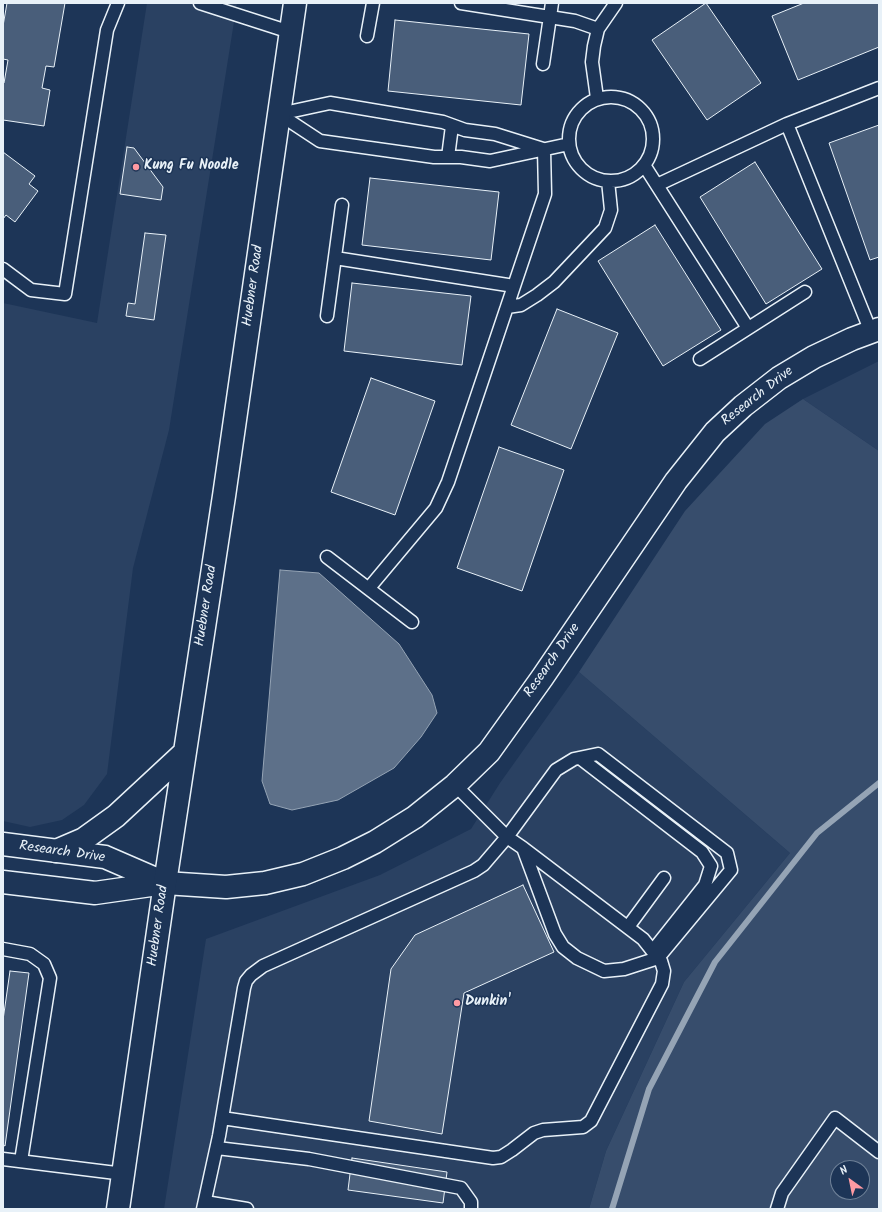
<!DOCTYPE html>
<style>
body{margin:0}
#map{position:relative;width:882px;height:1212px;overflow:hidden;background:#1d3557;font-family:Kalam,sans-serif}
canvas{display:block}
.frame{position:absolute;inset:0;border:4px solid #e8f1f8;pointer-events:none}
.north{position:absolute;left:830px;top:1160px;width:40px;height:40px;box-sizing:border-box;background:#1d3557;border:1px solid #6e8097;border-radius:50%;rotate:327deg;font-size:11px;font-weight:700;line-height:16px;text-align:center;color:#e8f1f8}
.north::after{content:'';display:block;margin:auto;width:14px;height:18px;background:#ff9aa2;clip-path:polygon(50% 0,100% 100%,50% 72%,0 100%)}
</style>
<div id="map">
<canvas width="882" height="1212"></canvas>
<div class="frame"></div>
<div class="north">N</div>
</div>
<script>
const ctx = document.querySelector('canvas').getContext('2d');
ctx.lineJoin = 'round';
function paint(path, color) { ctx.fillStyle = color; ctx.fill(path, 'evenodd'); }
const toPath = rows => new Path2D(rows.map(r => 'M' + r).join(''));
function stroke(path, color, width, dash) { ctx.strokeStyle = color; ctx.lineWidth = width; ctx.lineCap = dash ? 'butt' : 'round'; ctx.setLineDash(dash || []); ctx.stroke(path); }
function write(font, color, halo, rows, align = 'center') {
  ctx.font = font + ' Kalam,sans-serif'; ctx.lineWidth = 3; ctx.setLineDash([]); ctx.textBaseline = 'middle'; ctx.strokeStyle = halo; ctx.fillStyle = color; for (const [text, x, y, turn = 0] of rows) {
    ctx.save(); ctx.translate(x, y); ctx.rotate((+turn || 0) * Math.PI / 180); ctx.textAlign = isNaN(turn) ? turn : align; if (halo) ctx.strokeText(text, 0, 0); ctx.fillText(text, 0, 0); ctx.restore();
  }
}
paint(toPath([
 [147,3,237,3,169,430,133,568,107,774,84,805,62,820,30,827,3,821,3,303,97,323],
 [879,361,879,451,803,399],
 [579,672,790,853,684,982,606,1151,589,1209,164,1209,206,939,380,875,471,829,500,783]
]), '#2a4162');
paint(toPath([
 [803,399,879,451,879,1209,589,1209,606,1151,684,982,790,853,579,672,685,511,765,424],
 [838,1168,862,1168,862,1192,838,1192]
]), '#374d6c');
const water = toPath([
 [280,570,319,573,399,644,432,695,437,713,421,737,394,768,338,800,292,810,270,804,262,781,280,570]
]);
paint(water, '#5d7089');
stroke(water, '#95a4b5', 1);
stroke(toPath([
 [612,1209,649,1089,715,962,817,833,879,783]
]), '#95a4b5', 6);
const building = toPath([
 [7,3,65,3,54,67,46,66,42,88,50,90,44,126,3,120,3,82,4,83,8,60,3,59,3,26,7,3],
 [706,3,761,83,707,120,652,40,706,3],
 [804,3,879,3,879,47,798,80,772,16,804,3],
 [395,20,529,34,521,105,388,91,395,20],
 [879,125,879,257,870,260,829,143,879,125],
 [127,147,134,148,163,187,161,200,120,194,127,147],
 [3,152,35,176,29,184,38,191,15,222,6,215,3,219,3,152],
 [755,162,822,269,766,304,700,197,755,162],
 [370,178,499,192,491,260,362,245,370,178],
 [655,225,721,330,663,366,598,261,655,225],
 [145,233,166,235,154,320,126,316,128,303,135,304,145,233],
 [352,283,471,296,462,365,344,351,352,283],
 [557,309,618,333,571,449,511,425,557,309],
 [371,378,435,401,395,515,331,492,371,378],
 [499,447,564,470,522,591,457,568,499,447],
 [523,885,554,952,464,993,442,1134,369,1121,391,969,415,935,523,885],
 [10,971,29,973,5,1146,3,1145,3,1020,10,971],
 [352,1158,447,1172,443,1203,348,1190,352,1158]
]);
paint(building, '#495e7a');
stroke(building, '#e8f1f8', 1);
const service = toPath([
 [200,3,290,32],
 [461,3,575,21,598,29],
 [367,36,373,3],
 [543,64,552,3],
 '569 139a42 42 0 1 1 84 0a42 42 0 1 1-84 0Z',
 [597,98,592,62,594,46,598,29,616,3],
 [279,114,320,141,434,157,461,157,490,161,569,144],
 [279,114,330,103,443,122,465,130,495,134,543,149],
 [787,124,871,332],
 [448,157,452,126],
 [644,165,748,328],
 [657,185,787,124,879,88],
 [335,258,514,286],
 [3,269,31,290,65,294,107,30,118,3],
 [507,307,521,305,537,295,554,282,605,228,611,210,608,181],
 [327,316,342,205],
 [700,359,805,292],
 [327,557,412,622],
 [369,588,436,508,448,482,545,194,544,149],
 [580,758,702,852,711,866,705,885,655,948],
 [628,927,664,878],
 [3,949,30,954,44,964,50,978,21,1161],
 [222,1118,493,1158,501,1157,512,1150,534,1133,543,1130,583,1127,591,1121,662,984,664,971,661,961,658,958,643,939,523,848,507,837,556,770,574,759,598,754,727,853,731,870,658,958,624,969,604,971,577,958,563,947,555,934,523,848],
 [217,1148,309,1159,461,1188,471,1202,471,1209],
 [3,1159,124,1174],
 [205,1202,247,1209],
 [203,1209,219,1136,244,988,246,981,251,975,263,966,474,871,483,865,507,837,455,785],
 [777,1209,782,1193,835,1118,879,1152]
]);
const minor = toPath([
 [165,883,226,887,265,883,303,874,343,858,375,842,415,817,455,785,489,752,542,678,676,481,715,432,743,406,779,378,814,357,852,339,879,329]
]);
const secondary = toPath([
 [3,844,105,857,165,883],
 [3,882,95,893,165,883]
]);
const primary = toPath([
 [56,851,84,839,116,816,185,752],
 [118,1209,165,883,224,496,295,3]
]);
stroke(service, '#e8f1f8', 15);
stroke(minor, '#e8f1f8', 25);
stroke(secondary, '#e8f1f8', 25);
stroke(primary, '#e8f1f8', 25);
stroke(service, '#1d3557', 12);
stroke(minor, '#1d3557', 22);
stroke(secondary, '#1d3557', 22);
stroke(primary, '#1d3557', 22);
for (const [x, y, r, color] of [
 [136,167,4,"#ff9aa2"],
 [457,1003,4,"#ff9aa2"]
]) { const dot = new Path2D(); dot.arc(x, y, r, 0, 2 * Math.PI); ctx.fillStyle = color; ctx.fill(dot); stroke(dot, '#1d3557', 1.5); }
write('bold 14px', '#e8f1f8', '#1d3557', [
 ["Kung Fu Noodle",144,167],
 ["Dunkin'",465,1003]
], 'left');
write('14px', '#e8f1f8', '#1d3557', [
 ["Huebner Road",254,286,-82],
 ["Research Drive",758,397,-38],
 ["Huebner Road",207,606,-81],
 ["Research Drive",553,661,-55],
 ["Research Drive",62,853,8],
 ["Huebner Road",159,926,-82]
]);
</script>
